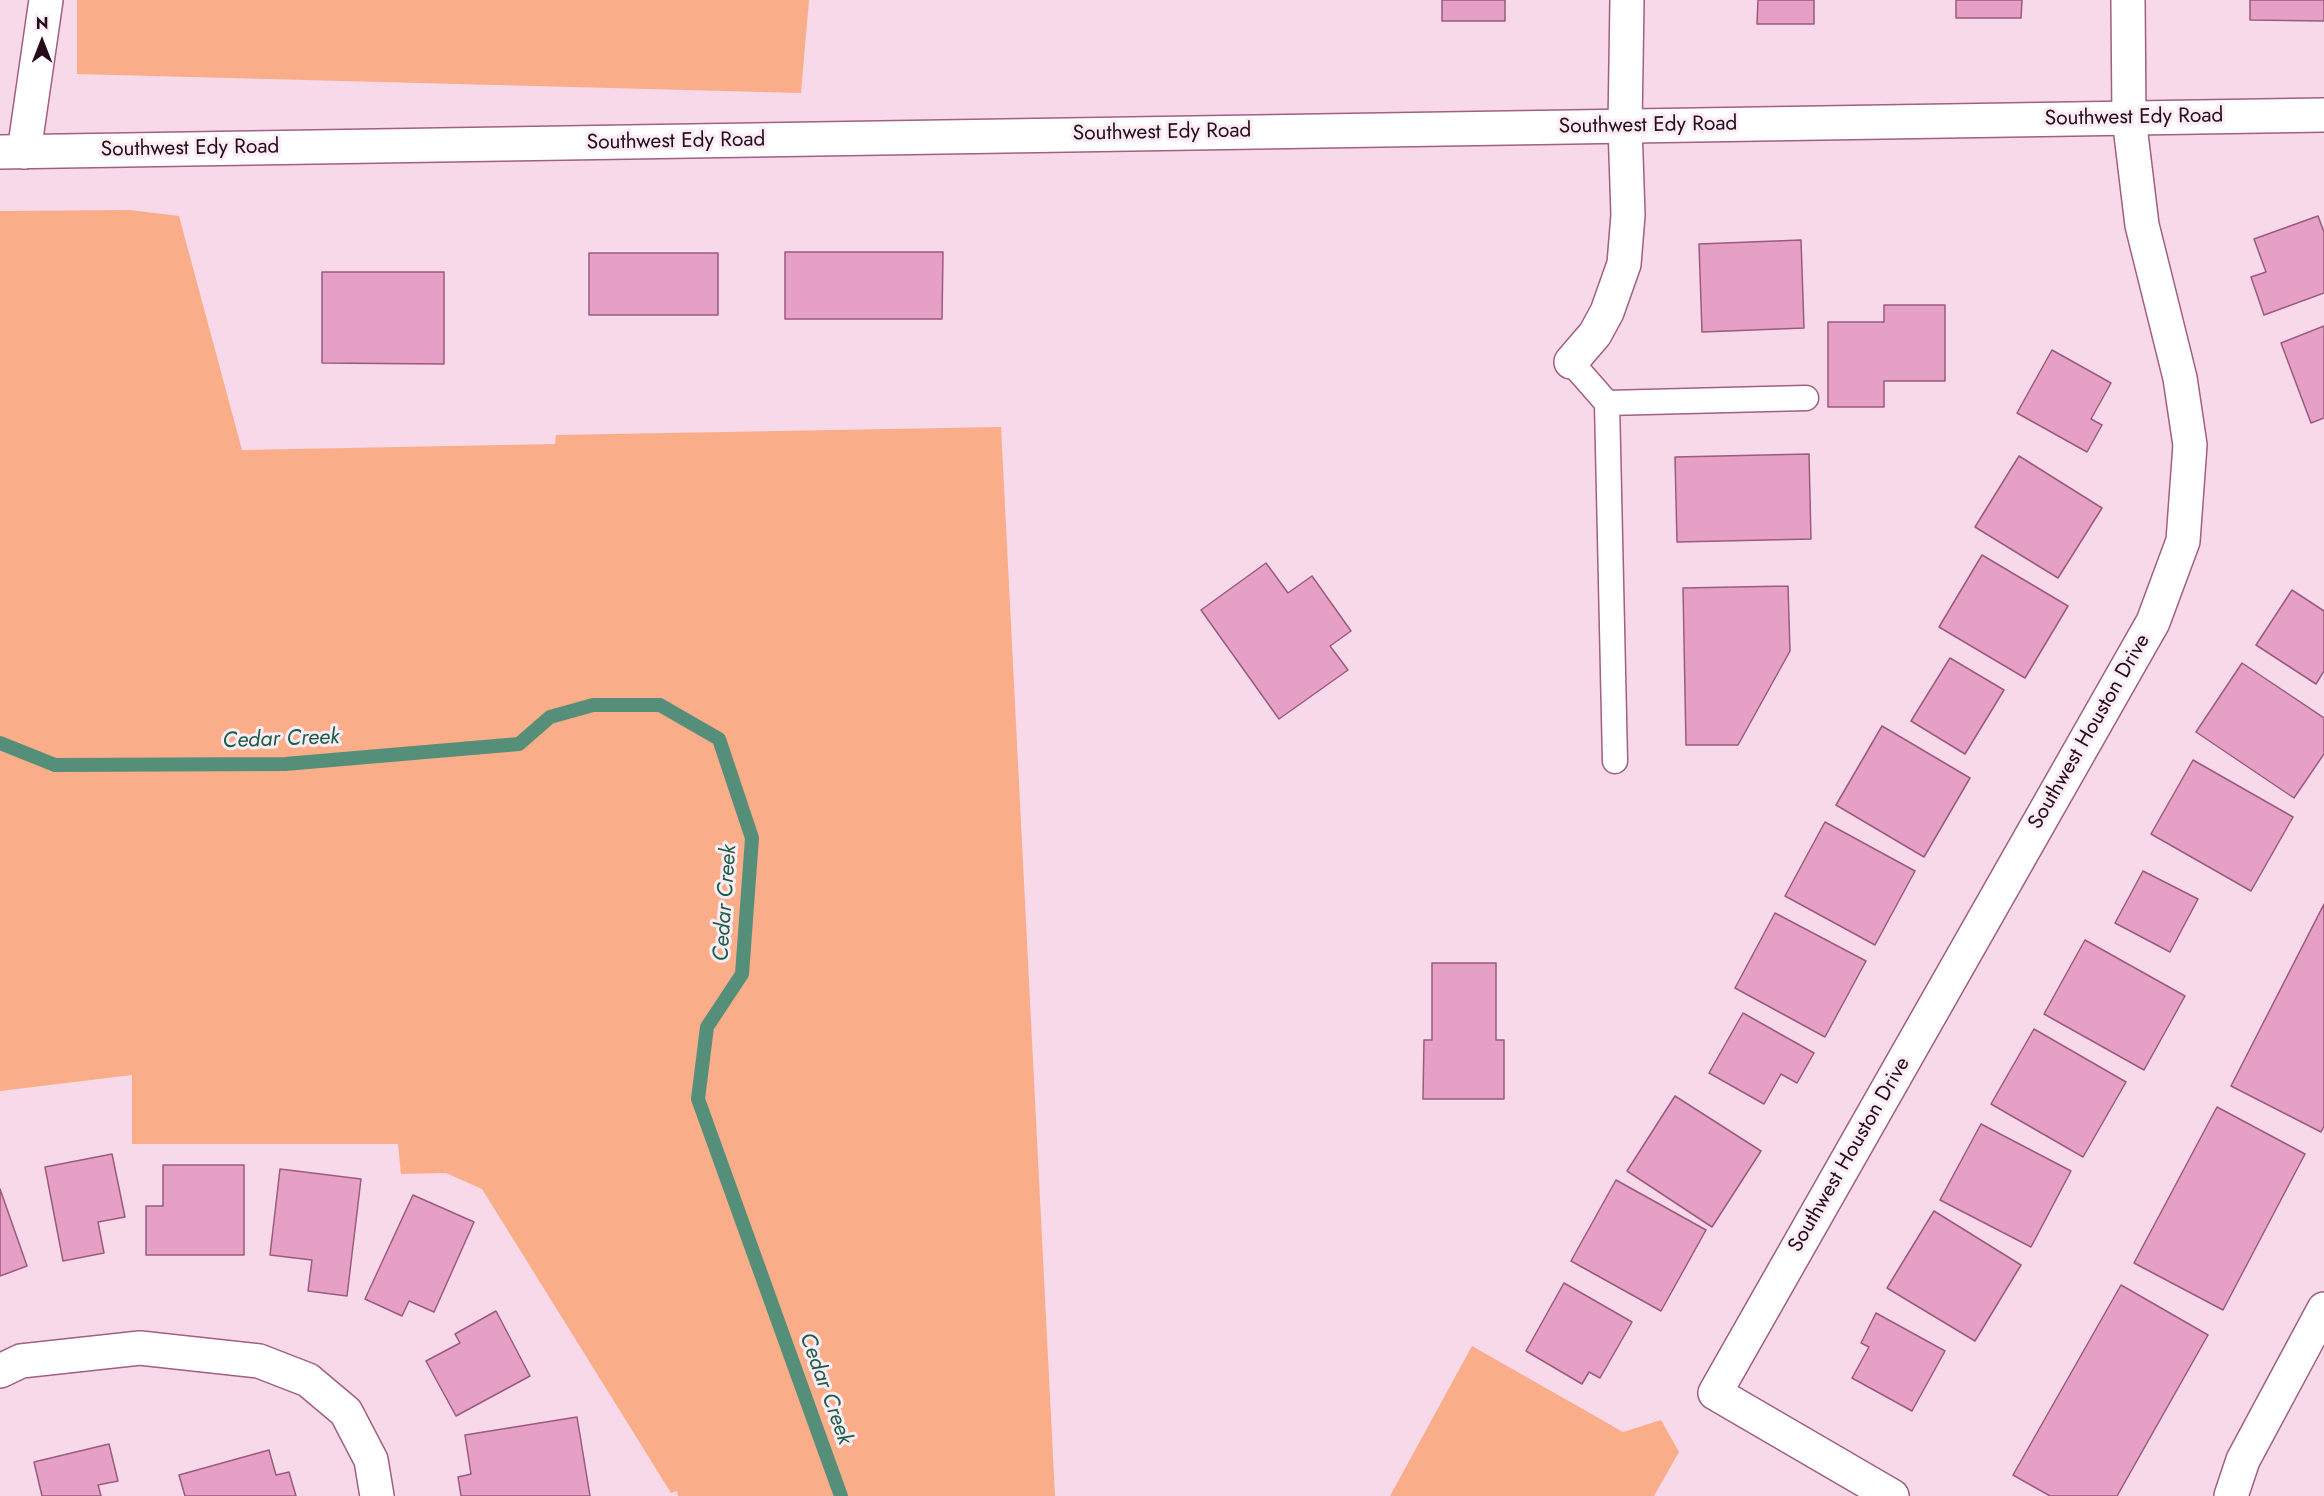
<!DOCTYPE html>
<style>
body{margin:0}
#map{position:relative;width:2324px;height:1496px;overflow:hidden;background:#f8d9e9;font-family:Jost,sans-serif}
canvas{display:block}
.north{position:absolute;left:12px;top:12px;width:60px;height:60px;-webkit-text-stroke:4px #fbecf3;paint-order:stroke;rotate:0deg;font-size:16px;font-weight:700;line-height:24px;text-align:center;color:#250c1b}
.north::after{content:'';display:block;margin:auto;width:21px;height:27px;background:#250c1b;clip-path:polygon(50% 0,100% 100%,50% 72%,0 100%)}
</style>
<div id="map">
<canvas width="2324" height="1496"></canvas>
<div class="north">N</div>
</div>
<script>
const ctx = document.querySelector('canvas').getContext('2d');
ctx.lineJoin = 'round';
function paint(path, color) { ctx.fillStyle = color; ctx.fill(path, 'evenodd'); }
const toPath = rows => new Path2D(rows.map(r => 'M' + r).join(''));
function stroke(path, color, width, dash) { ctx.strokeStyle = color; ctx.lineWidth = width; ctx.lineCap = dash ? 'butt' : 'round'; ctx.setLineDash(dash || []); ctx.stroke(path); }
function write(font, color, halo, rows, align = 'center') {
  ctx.font = font + ' Jost,sans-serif'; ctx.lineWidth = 6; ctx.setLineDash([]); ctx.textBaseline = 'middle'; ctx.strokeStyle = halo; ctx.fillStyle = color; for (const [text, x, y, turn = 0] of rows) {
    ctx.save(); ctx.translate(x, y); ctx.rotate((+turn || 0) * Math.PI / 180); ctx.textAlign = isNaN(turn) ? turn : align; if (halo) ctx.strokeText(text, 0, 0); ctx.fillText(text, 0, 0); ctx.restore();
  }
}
paint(toPath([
 [77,0,809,0,801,93,77,74],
 [130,210,179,216,242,450,555,444,556,435,1001,427,1055,1496,678,1496,677,1491,671,1493,482,1189,446,1173,401,1174,398,1144,132,1144,132,1075,0,1091,0,211],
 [1472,1346,1623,1432,1661,1420,1679,1452,1654,1496,1390,1496]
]), '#faad89');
stroke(toPath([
 [0,743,55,765,285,764,519,744,550,717,593,705,660,705,719,739,752,838,742,974,707,1027,698,1099,841,1496]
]), '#558f7a', 14);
const building = toPath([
 [1442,0,1505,0,1505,21,1442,21,1442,0],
 [1758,0,1814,0,1814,24,1757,24,1758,0],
 [1956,0,2022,0,2021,18,1956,18,1956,0],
 [2250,0,2324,0,2324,21,2250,20,2250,0],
 [2318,216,2324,232,2324,293,2264,315,2251,277,2266,272,2254,239,2318,216],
 [1801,240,1804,328,1702,332,1699,244,1801,240],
 [785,252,943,252,942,319,785,319,785,252],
 [589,253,718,253,718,315,589,315,589,253],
 [322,272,444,272,444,364,322,363,322,272],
 [1884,305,1945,305,1945,381,1884,381,1884,407,1828,407,1828,322,1884,322,1884,305],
 [2324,326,2324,418,2311,423,2281,343,2324,326],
 [2052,350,2111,383,2091,419,2102,425,2087,452,2017,413,2052,350],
 [1809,454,1811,539,1677,542,1675,457,1809,454],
 [2019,456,2102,508,2058,578,1975,527,2019,456],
 [1982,555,2068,606,2025,678,1939,627,1982,555],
 [1266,563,1288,593,1312,576,1351,631,1330,646,1348,670,1279,719,1201,610,1266,563],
 [1788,586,1790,651,1738,745,1686,745,1683,588,1788,586],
 [2292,590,2324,611,2324,671,2316,684,2256,645,2292,590],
 [1950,658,2004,690,1965,754,1911,721,1950,658],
 [2242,663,2324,718,2324,754,2294,798,2196,732,2242,663],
 [1882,726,1970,778,1924,857,1836,805,1882,726],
 [2193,760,2293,817,2251,891,2151,834,2193,760],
 [1825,822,1915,871,1875,945,1785,896,1825,822],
 [2143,871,2198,899,2170,952,2115,923,2143,871],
 [2324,904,2324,1126,2321,1132,2231,1086,2324,904],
 [1775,913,1866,961,1825,1037,1735,988,1775,913],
 [2085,940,2185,996,2144,1070,2044,1014,2085,940],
 [1432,963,1496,963,1496,1040,1504,1040,1504,1099,1423,1099,1424,1040,1432,1040,1432,963],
 [1743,1013,1814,1053,1797,1083,1781,1074,1764,1104,1709,1073,1743,1013],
 [2034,1029,2126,1082,2083,1157,1991,1104,2034,1029],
 [1675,1096,1761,1151,1712,1227,1627,1171,1675,1096],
 [2217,1107,2305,1154,2223,1310,2134,1263,2217,1107],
 [1981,1124,2071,1171,2031,1247,1940,1200,1981,1124],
 [112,1154,125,1217,98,1222,104,1253,63,1261,45,1167,112,1154],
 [163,1165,244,1165,244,1255,146,1255,146,1206,163,1206,163,1165],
 [280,1169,361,1179,347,1296,308,1291,312,1260,270,1255,280,1169],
 [1616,1180,1706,1230,1661,1311,1571,1261,1616,1180],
 [0,1189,27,1266,0,1276,0,1189],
 [413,1195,474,1222,434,1312,409,1301,402,1316,365,1299,413,1195],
 [1934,1211,2021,1265,1975,1341,1887,1288,1934,1211],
 [1564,1283,1632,1322,1600,1378,1589,1372,1582,1384,1526,1351,1564,1283],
 [2121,1285,2208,1335,2117,1496,2050,1496,2013,1475,2121,1285],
 [496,1311,530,1376,456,1416,426,1361,460,1343,455,1334,496,1311],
 [1876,1313,1945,1351,1912,1411,1852,1378,1869,1347,1861,1343,1876,1313],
 [577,1417,590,1496,461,1496,458,1477,471,1474,465,1435,577,1417],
 [109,1444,118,1481,98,1485,101,1496,42,1496,34,1462,109,1444],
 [269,1450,276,1475,289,1472,296,1496,185,1496,179,1475,269,1450]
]);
paint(building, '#e7a0c5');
stroke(building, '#9b5a7e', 1.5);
const lane = toPath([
 [1571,362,1607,403],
 [1615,761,1607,403,1806,398]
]);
const street = toPath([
 [24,152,46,0],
 [1571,362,1595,334,1607,312,1624,264,1628,215,1625,126,1627,0],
 [0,1371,21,1361,140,1348,259,1361,308,1380,346,1412,371,1460,377,1496],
 [1892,1496,1715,1393,2153,622,2183,541,2190,445,2180,378,2142,225,2129,118,2128,0],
 [2231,1496,2243,1460,2324,1309]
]);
const secondary = toPath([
 [0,152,2324,115]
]);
stroke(lane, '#a05f83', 27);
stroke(street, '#a05f83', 36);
stroke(secondary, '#a05f83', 36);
stroke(lane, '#fff', 24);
stroke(street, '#fff', 33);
stroke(secondary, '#fff', 33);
write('21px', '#250c1b', '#fbecf3', [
 ["Southwest Edy Road",2134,118,-1],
 ["Southwest Edy Road",1648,126,-1],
 ["Southwest Edy Road",1162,133,-1],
 ["Southwest Edy Road",676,142,-1],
 ["Southwest Edy Road",190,149,-1],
 ["Southwest Houston Drive",2090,732,-60],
 ["Southwest Houston Drive",1850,1155,-60]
]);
write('italic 22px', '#175f48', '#fbecf3', [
 ["Cedar Creek",281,740,-2],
 ["Cedar Creek",726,903,-86],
 ["Cedar Creek",825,1389,70]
]);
</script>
